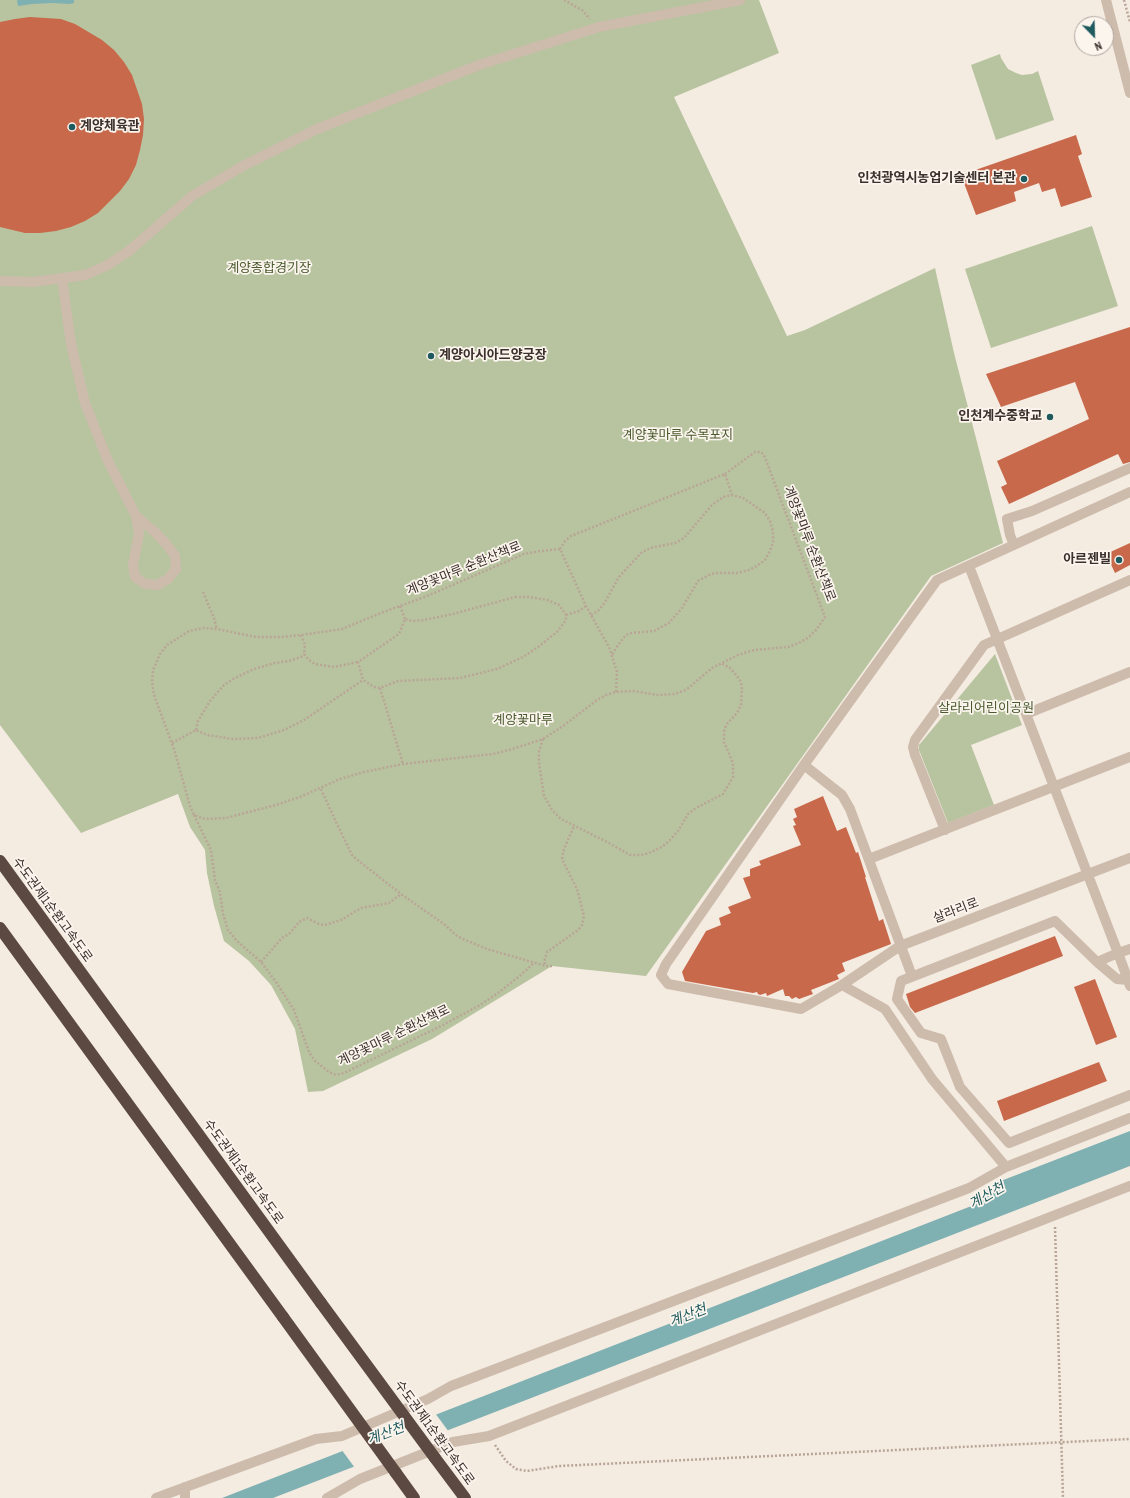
<!DOCTYPE html>
<meta charset="utf-8">
<style>
body{margin:0}
#map{position:relative;width:1130px;height:1498px;overflow:hidden;background:#f4ebe1;font-family:"Archivo Narrow",sans-serif}
canvas{display:block}
.north{position:absolute;left:1074px;top:16px;width:40px;height:40px;box-sizing:border-box;background:#fbf5ee;border:1px solid #aea6a0;border-radius:50%;rotate:157deg;font-size:11px;font-weight:700;line-height:16px;text-align:center;color:#3b302b}
.north::after{content:'';display:block;margin:auto;width:14px;height:18px;background:#1f5a5e;clip-path:polygon(50% 0,100% 100%,50% 72%,0 100%)}
</style>
<div id="map">
<canvas width="1130" height="1498"></canvas>
<div class="north">N</div>
</div>
<script>
const ctx = document.querySelector('canvas').getContext('2d');
ctx.lineJoin = 'round';
function paint(path, color) { ctx.fillStyle = color; ctx.fill(path, 'evenodd'); }
const toPath = rows => new Path2D(rows.map(r => 'M' + r).join(''));
function stroke(path, color, width, dash) { ctx.strokeStyle = color; ctx.lineWidth = width; ctx.lineCap = dash ? 'butt' : 'round'; ctx.setLineDash(dash || []); ctx.stroke(path); }
function write(font, color, halo, rows, align = 'center') {
  ctx.font = font + ' "Archivo Narrow","Noto Sans KR",sans-serif'; ctx.lineWidth = 3.5; ctx.setLineDash([]); ctx.textBaseline = 'middle'; ctx.strokeStyle = halo; ctx.fillStyle = color; for (const [text, x, y, turn = 0] of rows) {
    ctx.save(); ctx.translate(x, y); ctx.rotate((+turn || 0) * Math.PI / 180); ctx.textAlign = isNaN(turn) ? turn : align; if (halo) ctx.strokeText(text, 0, 0); ctx.fillText(text, 0, 0); ctx.restore();
  }
}
paint(toPath([
 [0,0,759,0,779,53,674,97,787,336,805,330,935,268,954,353,1003,543,931,576,646,976,552,966,432,1039,323,1091,308,1092,295,1029,271,985,249,961,224,941,214,906,207,873,205,850,190,827,178,794,81,833,0,725],
 [1000,54,1001,58,1008,69,1016,73,1022,75,1032,74,1038,71,1054,120,996,140,971,65],
 [1092,226,1118,306,991,348,965,269],
 [995,654,1022,725,971,745,994,805,948,823,919,750,919,745]
]), '#b8c4a0');
paint(toPath([
 [17,0,74,0,74,3,70,4,52,3,32,4,18,6],
 [1130,1131,1130,1166,273,1498,222,1498,974,1205,993,1184]
]), '#7fb0b2');
paint(toPath([
 [435,1413,449,1432,355,1468,341,1449]
]), '#f4ebe1');
paint(toPath([
 [30,17,61,19,75,24,102,40,114,50,124,62,132,75,142,104,144,119,143,135,140,150,136,165,129,179,120,191,98,213,85,221,71,227,56,231,40,233,25,233,0,227,0,22,15,19],
 [1076,135,1082,154,1078,156,1092,197,1061,207,1055,188,1042,192,1039,183,1014,192,1016,201,976,215,961,175],
 [1130,327,1130,462,1123,464,1118,454,1009,504,1001,487,1007,484,997,461,1089,419,1075,382,1001,407,986,374],
 [1130,543,1130,565,1115,573,1106,554],
 [823,796,837,831,846,827,856,853,858,852,866,877,865,877,879,921,883,919,891,944,842,963,845,971,837,975,839,979,811,990,813,994,799,999,796,997,792,999,789,996,785,996,783,989,767,996,766,993,760,995,758,994,757,992,753,993,685,981,682,972,706,931,721,925,719,918,731,913,728,907,751,898,743,878,750,876,750,869,761,865,759,861,801,845,793,826,796,825,793,819,797,817,794,809],
 [1055,936,1063,956,915,1013,910,1007,906,994],
 [1095,979,1117,1037,1096,1045,1074,987],
 [1099,1062,1107,1081,1004,1121,997,1101]
]), '#c8694b');
stroke(toPath([
 [564,0,582,10,590,19],
 [1124,0,1130,22],
 [560,549,565,541,571,536,725,474,732,495],
 [203,592,214,618,217,629],
 [515,597,529,597,547,600,559,605,566,615,566,620,557,632,538,647,523,657,497,669,460,678,398,681,380,688,374,687,363,680,358,662,399,634,405,619,412,621,424,620,453,614,515,597],
 [400,606,405,619],
 [566,615,579,611,586,606],
 [591,615,598,611,605,602,619,577,641,553,650,548,675,543,684,538,712,505,723,497,732,495,743,498,765,513,770,521,773,531,773,542,770,551,765,560,757,566,749,570,737,573,715,573,709,575,698,581,682,608,669,623,654,631,631,633,626,635,618,645,612,655],
 [301,635,305,645,304,654,309,660,315,664,334,667,358,662],
 [380,688,403,764],
 [616,692,617,672,609,647,586,606,560,549,541,551,524,554,427,596,381,613,342,629,301,635,281,637,256,637,217,629,204,628,189,631,167,645,160,654,153,670,152,682,154,695,174,749,190,806,194,815,205,819,226,818,276,805,300,797,340,779,364,772,403,764,493,754,509,750,543,739,563,726,597,700,606,695,616,692,633,691,657,695,674,694,686,690,712,668,738,655,754,650,788,647,799,643,809,637,816,630,825,617,764,455,761,452,755,452,725,474],
 [196,730,198,721,210,701,224,685,233,679,254,669,275,663,289,661,301,657,304,654],
 [543,739,539,752,539,763,544,796,552,810,561,819,609,843,630,855,641,855,649,853,662,847,670,840,678,831,688,814,696,808,723,794,733,777,733,763,724,742,724,732,726,725,737,713,741,705,742,689,741,682,737,676,730,668,721,663],
 [172,743,196,730,207,735,233,739,258,738,284,730,304,720,363,680],
 [321,789,336,822,352,855,355,858,401,894,444,924,456,935,463,939,487,949,546,966],
 [194,815,211,850,215,880,220,892,223,914,228,930,237,941,261,962,276,982,294,1010,309,1052,315,1061,329,1072,336,1075,344,1073,443,1025,480,1005,498,993,522,974,534,963],
 [261,962,282,938,289,934,299,922,307,918,319,924,325,925,341,920,361,908,389,903,401,894],
 [552,966,546,966,544,962,547,952,578,930,582,925,584,916,577,889,562,859,564,849,574,826],
 [1055,1227,1063,1498],
 [495,1445,506,1461,516,1469,527,1471,559,1466,1130,1439]
]), '#b9a596', 2.5, [2, 2]);
stroke(toPath([
 [1106,0,1130,93],
 [62,279,71,344,85,403,108,461,136,516,139,534,133,565,135,577,145,584,157,585,168,579,176,569,175,556,167,545,156,533,136,516],
 [0,281,33,282,85,275,106,266,129,251,192,196,243,166,317,129,479,65,599,27,740,0],
 [1130,492,937,580,804,765,666,964,661,975,668,984,801,1009,842,985,900,946,1130,858],
 [1014,545,1010,535,1007,519,1032,511,1130,468],
 [969,566,1118,953,1130,949],
 [1026,714,1130,672],
 [804,765,842,795,850,809,912,976],
 [945,830,915,755,913,747,915,740,984,645,1130,580],
 [869,859,1130,757],
 [1097,962,1117,979,1128,980,1130,986],
 [1130,979,1128,980,1118,953,1097,962,1055,921,901,981,897,999,921,1033,941,1039,960,1087,1009,1143,1130,1095],
 [842,985,885,1009,932,1079,1006,1167,1130,1118],
 [185,1487,185,1498],
 [156,1498,316,1439,342,1436,428,1399,451,1386,969,1188,1006,1167],
 [327,1498,360,1479,453,1442,489,1436,1130,1186]
]), '#cdbbac', 10);
stroke(toPath([
 [0,861,321,1303],
 [0,928,283,1317],
 [435,1458,465,1498],
 [396,1473,414,1498]
]), '#5c4a42', 12);
stroke(toPath([
 [321,1303,435,1458],
 [283,1317,396,1473]
]), '#5c4a42', 12);
for (const [x, y, r, color] of [
 [72,127,4,"#1f5a5e"],
 [1024,179,4,"#1f5a5e"],
 [431,356,4,"#1f5a5e"],
 [1050,417,4,"#1f5a5e"],
 [1119,560,4,"#1f5a5e"]
]) { const dot = new Path2D(); dot.arc(x, y, r, 0, 2 * Math.PI); ctx.fillStyle = color; ctx.fill(dot); stroke(dot, '#fbf5ee', 1.5); }
write('bold 13px', '#3b302b', '#fbf5ee', [
 ["계양체육관",80,127,"left"],
 ["인천광역시농업기술센터 본관",1016,179],
 ["계양아시아드양궁장",439,356,"left"],
 ["인천계수중학교",1042,417],
 ["아르젠빌",1111,560]
], 'right');
write('13px', '#4a5a2e', '#fbf5ee', [
 ["계양종합경기장",269,269],
 ["계양꽃마루 수목포지",678,436],
 ["살라리어린이공원",986,709],
 ["계양꽃마루",523,721]
]);
write('13px', '#3b302b', '#fbf5ee', [
 ["계양꽃마루 순환산책로",809,544,69],
 ["계양꽃마루 순환산책로",464,569,-22],
 ["수도권제1순환고속도로",52,910,54],
 ["살라리로",956,911,-21],
 ["계양꽃마루 순환산책로",394,1036,-26],
 ["수도권제1순환고속도로",243,1172,54],
 ["수도권제1순환고속도로",434,1433,54]
]);
write('italic 14px', '#1f5a5e', '#fbf5ee', [
 ["계산천",987,1196,-30],
 ["계산천",688,1316,-21],
 ["계산천",386,1434,-21]
]);
</script>
